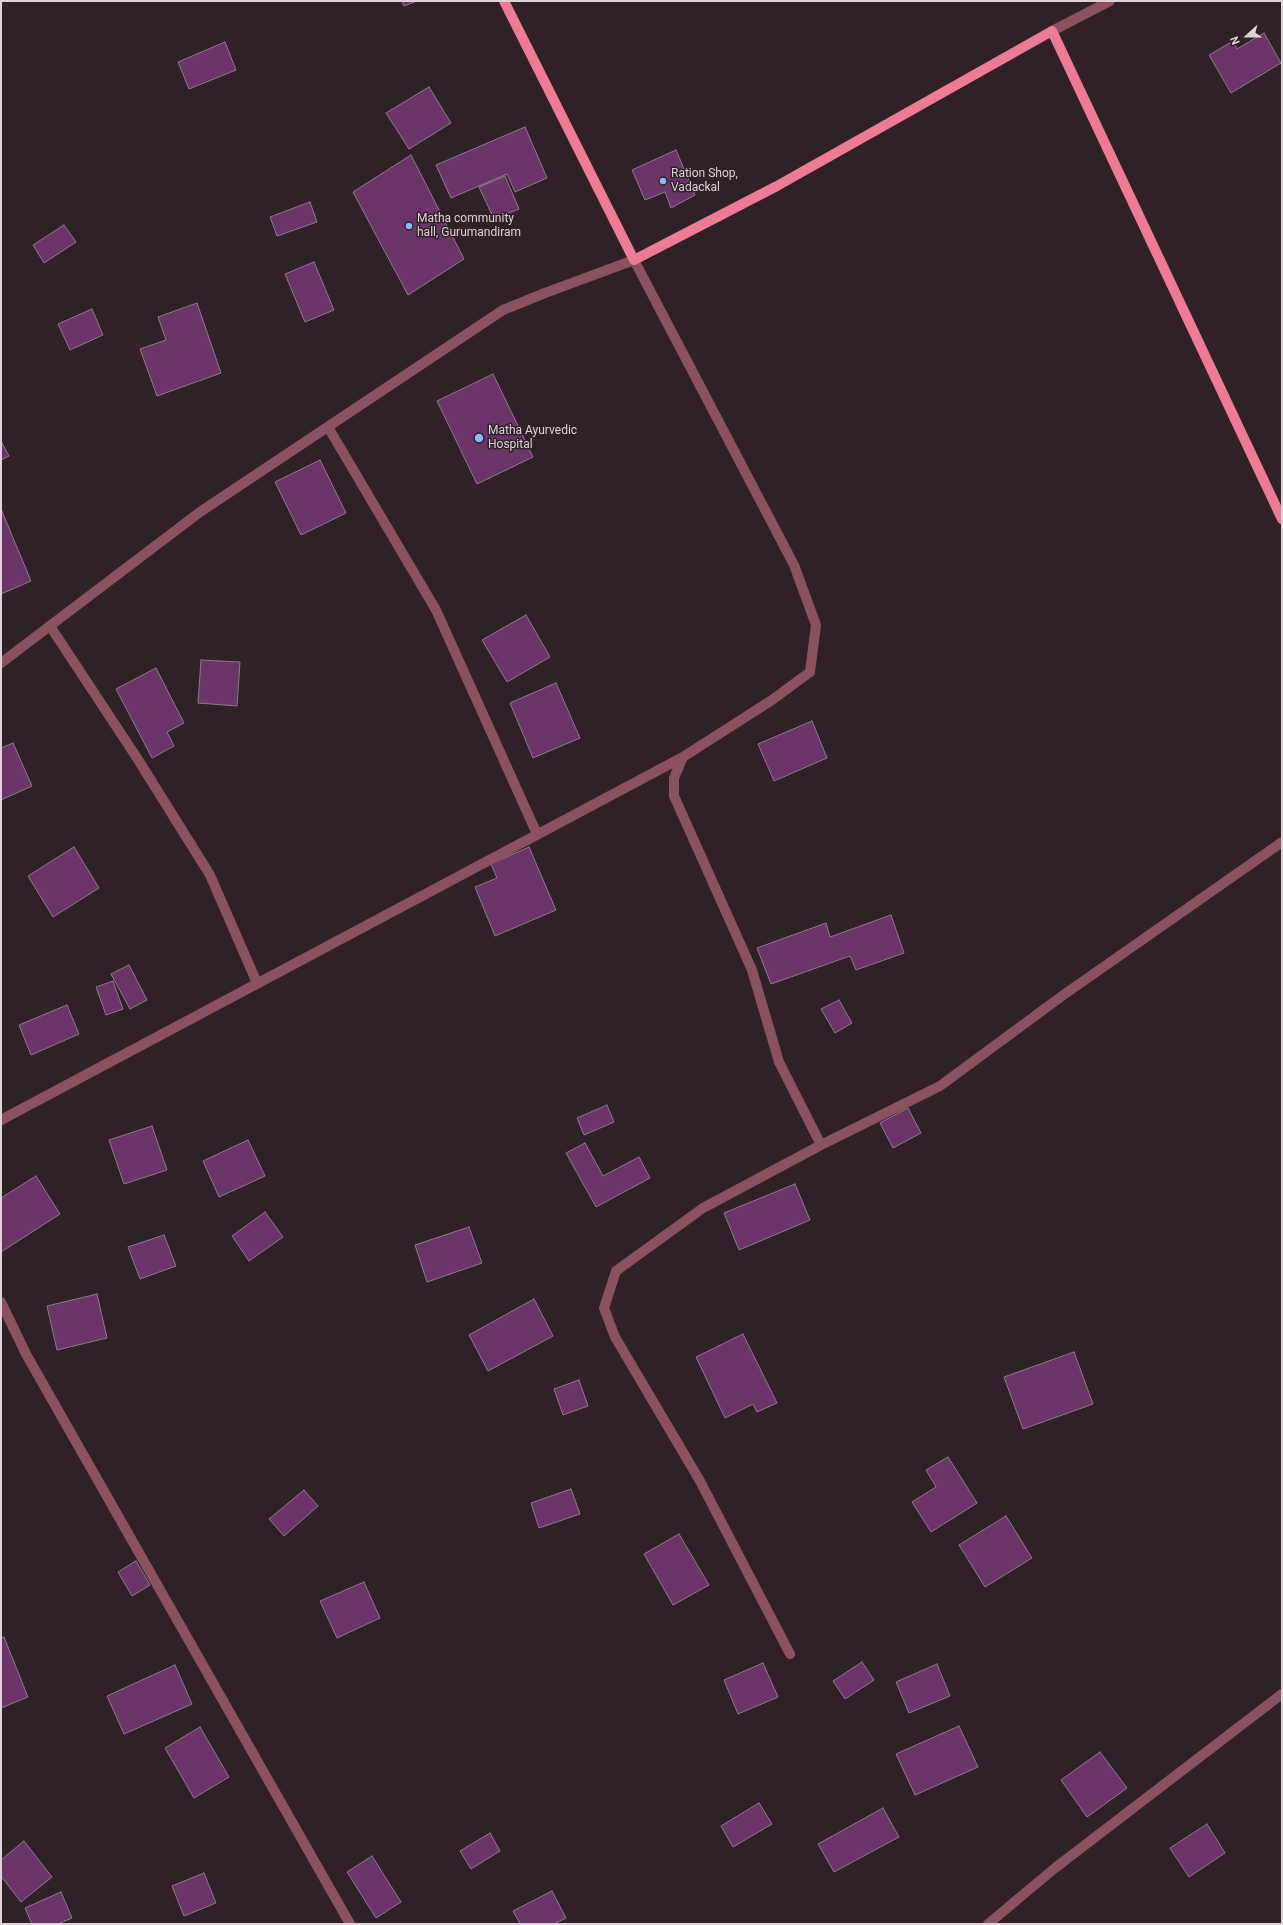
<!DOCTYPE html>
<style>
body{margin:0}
#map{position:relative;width:1283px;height:1925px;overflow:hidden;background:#302028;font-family:Roboto,sans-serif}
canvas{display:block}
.frame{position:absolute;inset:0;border:2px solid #ded3d8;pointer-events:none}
.north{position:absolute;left:1227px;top:16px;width:40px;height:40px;-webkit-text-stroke:3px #302028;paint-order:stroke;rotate:249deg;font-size:11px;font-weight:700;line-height:16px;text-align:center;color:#ded3d8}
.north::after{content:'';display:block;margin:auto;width:14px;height:18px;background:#ded3d8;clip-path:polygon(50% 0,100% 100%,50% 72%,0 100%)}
</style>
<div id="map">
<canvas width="1283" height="1925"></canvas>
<div class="frame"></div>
<div class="north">N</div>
</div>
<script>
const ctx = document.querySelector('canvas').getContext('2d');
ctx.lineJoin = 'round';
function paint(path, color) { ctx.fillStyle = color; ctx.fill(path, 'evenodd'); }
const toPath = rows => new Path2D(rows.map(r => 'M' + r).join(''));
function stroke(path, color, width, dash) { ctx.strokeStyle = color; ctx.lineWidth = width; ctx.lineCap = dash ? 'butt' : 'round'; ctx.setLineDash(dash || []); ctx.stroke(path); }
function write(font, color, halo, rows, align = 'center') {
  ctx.font = font + ' Roboto,sans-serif'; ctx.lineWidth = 3; ctx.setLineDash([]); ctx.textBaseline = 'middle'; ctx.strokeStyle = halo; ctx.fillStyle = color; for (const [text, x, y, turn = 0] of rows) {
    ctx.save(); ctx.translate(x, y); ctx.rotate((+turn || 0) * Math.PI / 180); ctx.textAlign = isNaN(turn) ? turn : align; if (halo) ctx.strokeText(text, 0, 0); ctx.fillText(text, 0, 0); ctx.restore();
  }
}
const building = toPath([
 [402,1,417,1,404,6,402,1],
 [1264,33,1281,63,1231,93,1209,55,1233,41,1237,49,1264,33],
 [225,42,236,70,189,89,178,62,225,42],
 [429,87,451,123,409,149,386,113,429,87],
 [525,127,547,178,515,192,507,174,451,198,436,165,525,127],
 [676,150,695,195,671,208,665,192,645,200,632,170,676,150],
 [411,155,464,259,408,295,353,192,411,155],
 [505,176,519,209,494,219,479,187,505,176],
 [310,202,317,222,277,236,270,217,310,202],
 [64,225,76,242,44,263,33,245,64,225],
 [314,262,334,310,305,322,285,274,314,262],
 [197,303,221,373,157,396,140,349,166,340,158,317,197,303],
 [92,309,103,335,70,350,58,324,92,309],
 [493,374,533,457,477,484,437,401,493,374],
 [1,441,9,456,1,460,1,441],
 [320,460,346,513,301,535,275,482,320,460],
 [1,509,31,581,1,594,1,509],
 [526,615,550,657,507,682,482,640,526,615],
 [201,660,240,662,237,706,198,703,201,660],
 [156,668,184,723,167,732,174,746,152,758,116,689,156,668],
 [556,683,580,738,533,758,510,703,556,683],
 [812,721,827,758,774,781,758,744,812,721],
 [13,743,32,786,1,800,1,748,13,743],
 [74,847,99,888,53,917,28,876,74,847],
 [529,847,556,910,495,936,475,887,497,878,491,864,529,847],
 [891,915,904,953,856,970,850,956,771,984,757,948,826,923,830,937,891,915],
 [129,965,147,1000,130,1009,111,974,129,965],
 [113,981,123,1009,106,1015,96,987,113,981],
 [839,1000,852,1023,835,1033,821,1009,839,1000],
 [67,1005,79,1034,31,1055,19,1025,67,1005],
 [607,1105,614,1122,584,1135,577,1118,607,1105],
 [908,1108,921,1133,893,1148,880,1123,908,1108],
 [152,1126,167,1170,124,1184,109,1140,152,1126],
 [248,1140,265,1176,219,1197,203,1161,248,1140],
 [585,1143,603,1176,639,1157,650,1178,596,1207,566,1153,585,1143],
 [36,1176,60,1214,1,1252,1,1198,36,1176],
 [795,1184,810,1220,739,1250,724,1213,795,1184],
 [265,1212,283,1237,249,1261,232,1236,265,1212],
 [469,1227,482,1263,427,1282,415,1245,469,1227],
 [164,1235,176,1266,140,1279,128,1247,164,1235],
 [97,1294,107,1338,57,1350,47,1306,97,1294],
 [534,1299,553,1336,488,1371,469,1335,534,1299],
 [743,1334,777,1403,757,1412,753,1404,725,1418,696,1357,743,1334],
 [1074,1352,1093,1404,1023,1429,1004,1377,1074,1352],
 [579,1380,588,1406,563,1415,554,1389,579,1380],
 [948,1457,977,1503,931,1532,912,1502,936,1487,926,1470,948,1457],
 [571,1489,580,1514,539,1528,531,1503,571,1489],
 [304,1490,318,1506,284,1536,269,1519,304,1490],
 [1006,1516,1032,1558,985,1587,959,1545,1006,1516],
 [679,1534,709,1585,673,1605,644,1554,679,1534],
 [136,1561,150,1585,132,1596,118,1572,136,1561],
 [364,1582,380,1618,337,1638,320,1601,364,1582],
 [4,1637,28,1697,1,1708,1,1638,4,1637],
 [862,1662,874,1680,845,1699,833,1681,862,1662],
 [763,1663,778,1697,738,1714,724,1680,763,1663],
 [937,1664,950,1696,909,1713,896,1682,937,1664],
 [175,1665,192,1704,124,1734,107,1696,175,1665],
 [959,1726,978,1767,915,1795,896,1754,959,1726],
 [200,1727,229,1777,194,1798,165,1748,200,1727],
 [1100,1752,1127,1788,1087,1817,1061,1780,1100,1752],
 [759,1803,772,1824,733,1847,721,1826,759,1803],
 [883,1808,899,1837,834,1872,818,1844,883,1808],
 [1207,1824,1225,1853,1189,1877,1170,1848,1207,1824],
 [490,1833,500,1851,471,1869,460,1851,490,1833],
 [24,1841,52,1877,21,1902,1,1876,1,1860,24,1841],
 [372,1856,401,1902,376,1918,347,1872,372,1856],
 [204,1873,216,1903,184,1916,172,1886,204,1873],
 [552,1891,566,1918,554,1924,520,1924,513,1911,552,1891],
 [61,1892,72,1918,58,1924,32,1924,25,1908,61,1892]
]);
paint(building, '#6c356a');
stroke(building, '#8c7c8b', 1);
stroke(toPath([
 [1052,31,1110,1],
 [328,427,436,610,537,834],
 [50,626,137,758,210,875,257,983],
 [1,663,200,512,503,310,545,293,634,260,794,565,816,625,810,672,772,700,683,757,674,778,674,796,752,970,779,1062,821,1145,703,1208,616,1271,604,1308,615,1337,700,1481,790,1654],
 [1,1120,683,757],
 [821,1145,940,1086,1062,996,1282,842],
 [1,1302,26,1354,350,1924],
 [988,1924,1055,1868,1282,1694]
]), '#89525e', 10);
stroke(toPath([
 [504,1,634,260,777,186,1052,31,1282,519]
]), '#ed7b96', 10);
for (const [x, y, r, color] of [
 [663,181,4,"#85bbfb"],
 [409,226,4,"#85bbfb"],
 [479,438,5,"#85bbfb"]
]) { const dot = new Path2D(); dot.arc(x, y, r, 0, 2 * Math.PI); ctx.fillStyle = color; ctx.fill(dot); stroke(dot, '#302028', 1.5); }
write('12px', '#ded3d8', '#302028', [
 ["Ration Shop,",671,174],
 ["Vadackal",671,188],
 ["Matha community",417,219],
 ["hall, Gurumandiram",417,233],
 ["Matha Ayurvedic",488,431],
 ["Hospital",488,445]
], 'left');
</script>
